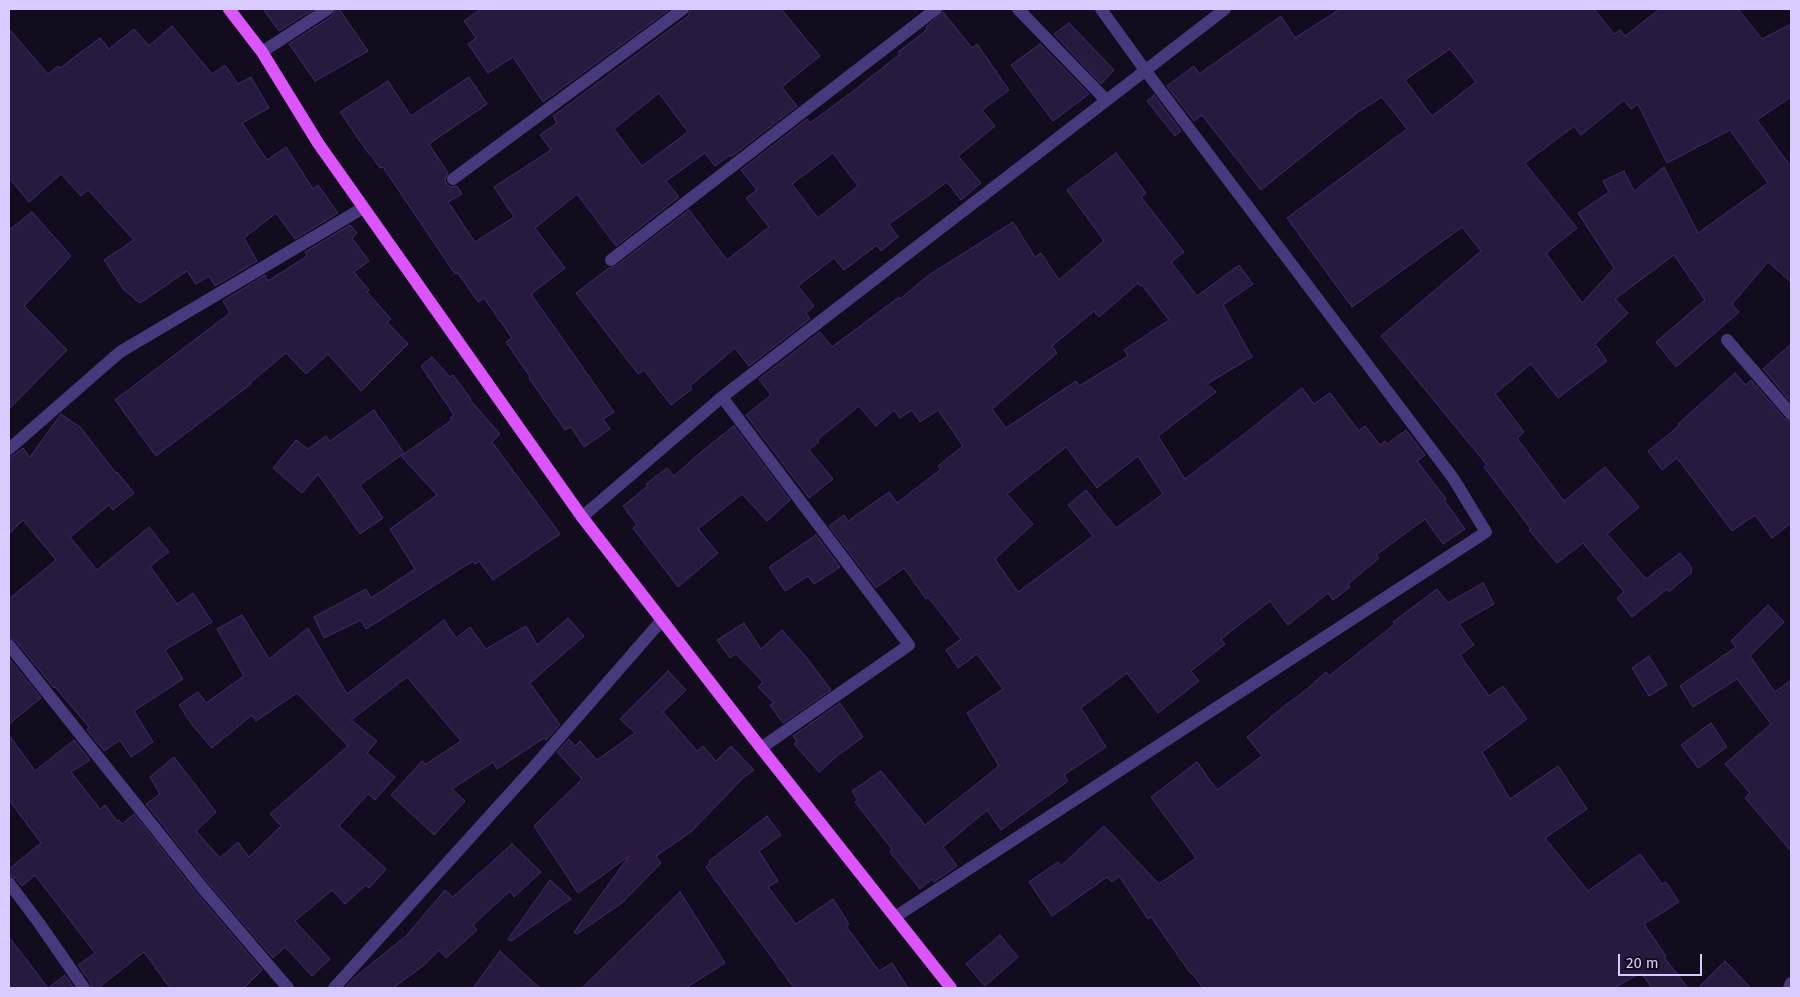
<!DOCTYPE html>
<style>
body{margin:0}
#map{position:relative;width:1800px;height:997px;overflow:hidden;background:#130c1e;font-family:"Fira Sans",sans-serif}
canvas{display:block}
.frame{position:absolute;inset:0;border:10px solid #dacbfe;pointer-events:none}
.scale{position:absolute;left:1618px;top:954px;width:84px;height:22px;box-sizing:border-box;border:2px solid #dacbfe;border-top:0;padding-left:6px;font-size:15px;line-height:18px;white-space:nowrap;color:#dacbfe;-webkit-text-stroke:4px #130c1e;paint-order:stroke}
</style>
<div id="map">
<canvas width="1800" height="997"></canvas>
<div class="frame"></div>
<div class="scale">20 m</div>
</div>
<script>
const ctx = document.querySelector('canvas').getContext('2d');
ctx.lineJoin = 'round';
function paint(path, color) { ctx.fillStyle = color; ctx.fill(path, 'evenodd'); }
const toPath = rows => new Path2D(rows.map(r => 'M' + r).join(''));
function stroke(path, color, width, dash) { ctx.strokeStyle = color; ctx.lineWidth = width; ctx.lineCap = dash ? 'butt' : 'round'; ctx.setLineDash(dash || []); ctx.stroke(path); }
const building = toPath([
 [263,9,314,9,279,31,263,9],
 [336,9,339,9,368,51,315,81,289,44,332,16,336,9],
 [481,9,670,9,543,102,513,57,488,73,468,44,476,38,464,21,481,9],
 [691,9,781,9,820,56,782,87,797,106,731,157,730,155,715,166,705,153,666,181,679,197,616,246,577,194,535,228,565,268,531,294,614,412,603,419,610,429,584,447,571,427,565,430,529,378,530,377,506,342,512,338,484,298,478,302,458,273,455,274,383,167,380,168,370,154,369,154,340,112,388,81,411,116,469,77,487,104,429,144,448,173,445,179,446,183,450,187,457,186,462,194,448,202,475,242,514,217,494,187,551,150,540,135,557,123,553,116,688,16,691,9],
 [659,93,688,132,642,166,614,129,659,93],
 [1340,9,1594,9,1614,34,1620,30,1625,36,1660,9,1738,9,1762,39,1791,24,1791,97,1757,120,1791,167,1791,282,1768,262,1732,304,1739,312,1676,367,1656,342,1705,300,1674,255,1615,299,1628,313,1595,344,1607,361,1558,398,1531,364,1495,394,1524,432,1517,438,1564,501,1605,467,1639,507,1607,534,1646,579,1680,553,1692,568,1691,570,1692,572,1669,592,1667,589,1632,617,1617,598,1624,592,1583,543,1557,563,1529,530,1531,529,1484,467,1487,465,1381,336,1481,251,1462,227,1352,307,1287,218,1407,129,1382,97,1358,112,1261,190,1202,115,1194,121,1167,86,1194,66,1199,74,1281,16,1295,38,1340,9],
 [1450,49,1476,82,1432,116,1405,80,1450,49],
 [1624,100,1631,109,1638,104,1667,163,1730,130,1768,183,1698,233,1664,167,1634,191,1624,171,1603,181,1609,192,1578,213,1614,268,1582,303,1546,253,1577,228,1525,163,1574,126,1581,135,1624,100],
 [943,12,972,48,977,44,1009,90,982,110,995,126,958,156,981,183,961,200,947,182,889,224,898,237,881,251,877,245,844,270,834,258,798,286,814,306,806,313,810,319,749,366,735,348,690,386,692,389,671,405,644,370,638,374,576,293,609,268,616,266,689,210,727,260,769,227,746,198,757,190,741,170,807,119,810,123,852,92,900,54,898,52,923,33,927,29,926,27,943,12],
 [833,153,858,186,818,218,792,184,833,153],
 [1069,23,1114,70,1101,84,1054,34,1069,23],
 [172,26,212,74,225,65,238,84,251,77,269,108,242,123,267,160,286,147,313,189,318,185,338,213,295,239,276,213,244,238,257,261,215,286,209,276,196,284,187,271,140,303,124,290,104,260,134,240,88,190,81,196,61,174,29,202,9,178,9,29,48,74,58,66,60,68,100,38,109,49,134,29,149,46,172,26],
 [1040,44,1089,94,1053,121,1011,65,1040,44],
 [1154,95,1181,131,1175,136,1147,101,1154,95],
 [1116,153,1146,193,1141,197,1184,252,1171,262,1197,296,1239,265,1253,284,1223,305,1252,357,1207,384,1216,392,1158,436,1185,479,1243,435,1302,388,1314,404,1330,393,1359,431,1365,426,1380,445,1385,441,1387,444,1406,430,1425,455,1417,461,1446,499,1444,500,1465,529,1443,544,1425,519,1376,555,1379,558,1348,584,1350,587,1333,600,1328,593,1288,625,1270,601,1221,639,1225,644,1191,671,1199,681,1158,713,1127,673,1081,708,1106,747,1064,775,1068,781,1001,830,987,810,943,847,957,866,934,882,932,879,920,889,890,852,892,849,855,802,858,800,852,791,881,771,925,825,999,766,967,713,1003,689,977,654,958,668,946,650,961,639,928,597,926,599,904,568,876,588,829,526,844,515,848,521,889,492,897,503,941,469,938,466,963,446,938,410,920,422,912,410,900,418,894,410,876,426,859,406,817,440,819,442,809,450,833,479,809,498,746,415,771,395,759,379,820,332,832,347,899,297,900,299,929,275,1013,222,1035,257,1041,253,1059,280,1104,241,1067,190,1116,153],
 [1138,283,1140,286,1142,285,1169,320,1124,350,1128,356,1079,386,1076,381,1006,428,992,409,1057,353,1052,346,1094,311,1099,317,1138,283],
 [1066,447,1097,488,1138,456,1163,494,1116,528,1086,490,1068,505,1093,536,1018,592,995,559,1033,524,1007,494,1066,447],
 [32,212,71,256,24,306,67,350,9,409,9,230,32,212],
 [350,225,357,233,352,238,369,261,354,272,369,290,367,292,391,319,387,322,408,344,361,391,328,354,306,374,286,353,250,383,251,384,156,456,115,400,230,313,223,301,265,275,268,281,307,256,305,252,350,225],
 [1791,344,1791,402,1763,369,1791,344],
 [432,357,450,377,453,375,471,399,470,400,500,434,492,442,560,534,493,580,479,561,475,564,473,561,366,629,361,620,324,638,314,617,366,589,371,598,415,569,390,529,437,495,401,456,452,420,450,418,454,415,421,366,432,357],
 [1735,373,1746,385,1751,380,1785,419,1791,422,1791,523,1772,538,1755,515,1732,531,1677,458,1662,470,1648,451,1679,426,1678,424,1735,373],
 [374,410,404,453,360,485,383,518,360,534,318,474,302,493,273,468,296,440,308,449,326,436,330,441,374,410],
 [61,414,81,428,116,473,117,472,134,493,113,510,109,505,70,537,97,570,149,527,169,552,150,566,177,604,193,593,212,622,165,650,183,679,134,711,153,742,131,757,120,740,104,751,87,730,89,727,55,687,54,688,15,640,9,637,9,599,56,560,23,520,9,534,9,457,14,455,23,448,30,457,61,414],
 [734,426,790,500,767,521,742,494,698,529,718,553,678,587,633,528,637,525,623,506,648,486,646,484,667,468,674,476,701,452,734,426],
 [816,535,840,567,814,584,808,576,785,591,769,567,816,535],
 [1483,583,1494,604,1459,624,1474,645,1460,655,1489,696,1503,686,1527,719,1482,752,1510,799,1558,766,1587,809,1545,838,1588,891,1640,854,1662,884,1666,882,1679,902,1644,924,1666,956,1664,957,1688,988,1652,988,1641,973,1614,988,1203,988,1192,973,1191,974,1151,917,1148,919,1119,876,1112,882,1107,877,1052,916,1029,882,1058,862,1061,866,1104,826,1159,884,1196,858,1151,797,1197,762,1217,790,1262,756,1247,737,1283,707,1306,690,1326,672,1329,676,1395,624,1393,622,1437,589,1448,603,1483,583],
 [1768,605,1784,622,1750,656,1775,692,1791,680,1791,851,1745,798,1750,793,1725,764,1771,724,1737,679,1693,707,1680,686,1736,647,1731,641,1768,605],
 [242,615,269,659,308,628,347,694,444,620,456,638,470,627,486,649,526,626,537,645,568,618,584,636,530,683,560,725,546,740,544,738,497,769,493,762,452,789,465,801,434,835,391,795,422,761,426,764,461,741,407,677,351,720,377,741,367,753,395,777,375,800,368,794,339,826,386,869,369,888,366,885,345,904,332,890,295,921,330,959,312,976,285,947,273,958,207,881,146,804,160,794,150,777,174,757,216,812,196,831,220,858,238,842,249,857,281,826,270,814,348,746,297,693,256,721,252,715,212,748,193,726,179,705,198,692,206,703,244,676,217,629,242,615],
 [744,623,761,649,782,630,807,658,831,690,783,723,770,705,774,703,758,687,763,682,736,654,730,658,717,640,744,623],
 [1649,656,1667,685,1649,696,1632,668,1649,656],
 [9,658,41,698,9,724,9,658],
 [668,671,686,690,663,712,697,751,703,746,716,761,731,746,754,770,743,778,691,832,656,856,661,863,622,903,577,934,574,932,629,856,578,893,534,826,582,779,557,752,569,739,575,746,580,741,597,760,635,733,620,719,668,671],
 [840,703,863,737,837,756,819,772,794,744,797,742,793,736,840,703],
 [1711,723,1727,747,1698,768,1681,745,1711,723],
 [9,735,35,771,74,740,90,760,71,772,100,809,105,805,117,821,119,820,122,824,134,814,195,891,262,970,244,988,170,988,144,952,98,988,92,988,91,983,78,965,95,953,35,875,22,886,15,878,9,875,9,869,41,843,9,800,9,735],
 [767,816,781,835,759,851,778,881,768,887,796,924,833,899,849,924,846,926,879,971,892,963,908,988,794,988,706,867,710,863,709,861,767,816],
 [512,844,541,872,514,897,510,891,473,925,477,930,446,958,439,950,423,966,393,988,345,988,354,978,407,935,445,890,453,897,512,844],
 [550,880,571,899,511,941,508,939,550,880],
 [680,892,725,963,686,988,582,988,680,892],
 [1000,935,1018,957,985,986,966,964,1000,935],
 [9,937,48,988,65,975,74,988,9,988,9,937],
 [500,951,518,968,540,988,473,988,500,951],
 [1725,961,1751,988,1698,988,1725,961]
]);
paint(building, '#28193e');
stroke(building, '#432b6a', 1);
stroke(toPath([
 [1018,9,1106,100],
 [262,52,328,9],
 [453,179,683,9],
 [611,260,936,9],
 [1727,340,1791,414],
 [722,397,909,645,761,748],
 [9,449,120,352,363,208],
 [582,517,722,397,1225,9],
 [9,645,201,886,288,988],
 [9,883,39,923,84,988],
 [895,917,1486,532,1453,478,1145,70,1101,9],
 [334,988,532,769,662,620],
 [1789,988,1791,983]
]), '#48387c', 12);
stroke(toPath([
 [229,9,262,52,318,143,582,517,761,748,951,988]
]), '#dc54fb', 12);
</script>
